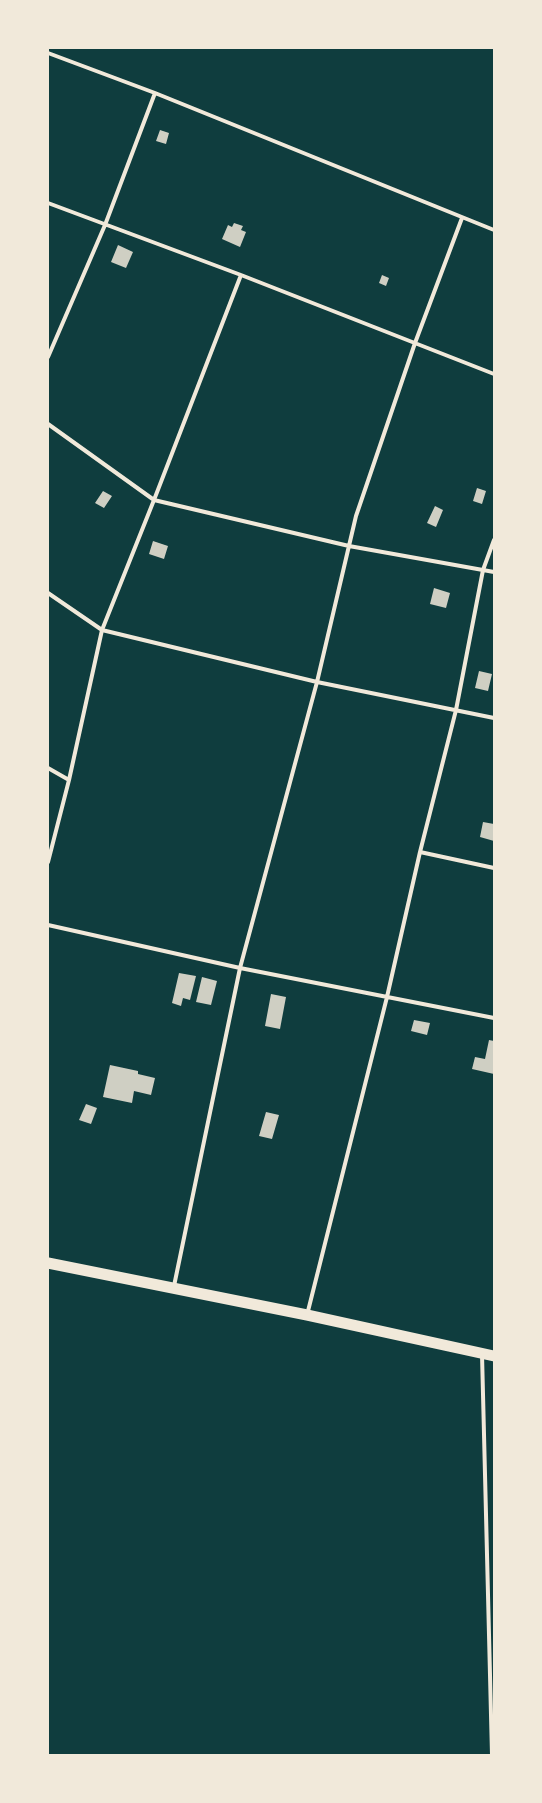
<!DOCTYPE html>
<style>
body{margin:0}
#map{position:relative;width:542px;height:1803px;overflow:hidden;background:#0f3d3e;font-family:Commissioner,sans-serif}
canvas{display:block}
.frame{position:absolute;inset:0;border:49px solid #f1e9da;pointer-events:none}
</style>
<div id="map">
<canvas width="542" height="1803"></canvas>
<div class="frame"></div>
</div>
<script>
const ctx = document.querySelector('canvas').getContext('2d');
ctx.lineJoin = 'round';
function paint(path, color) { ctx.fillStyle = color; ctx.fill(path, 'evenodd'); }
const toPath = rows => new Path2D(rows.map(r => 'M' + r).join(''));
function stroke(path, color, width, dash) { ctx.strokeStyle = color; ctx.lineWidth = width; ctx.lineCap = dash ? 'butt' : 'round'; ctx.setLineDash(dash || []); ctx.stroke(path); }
paint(toPath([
 [160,130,169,133,166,144,156,141],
 [234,223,243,226,241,230,246,232,240,247,222,239,228,225,232,227],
 [118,245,133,252,126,268,111,262],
 [382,275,389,278,386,286,379,283],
 [477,488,486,491,482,504,473,501],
 [103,491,112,496,104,508,95,503],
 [435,506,443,510,436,527,427,523],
 [153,541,168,546,164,559,149,554],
 [434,588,450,593,446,608,430,604],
 [479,671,492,674,488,691,475,688],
 [483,822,494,824,494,841,480,837],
 [179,973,196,976,190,1000,183,998,181,1006,172,1003],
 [202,977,217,981,211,1005,196,1002],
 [271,994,286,997,280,1029,265,1026],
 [414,1020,430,1023,427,1035,411,1031],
 [489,1040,494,1041,494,1074,472,1069,475,1057,485,1059],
 [110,1065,138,1071,138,1074,155,1078,151,1095,134,1091,132,1103,103,1097],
 [86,1104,97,1108,91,1124,79,1120],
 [266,1112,279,1115,272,1139,259,1136]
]), '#cfcfc3');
stroke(toPath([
 [48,53,155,93,494,230],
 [48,203,241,275,494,374],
 [48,357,105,225,155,93],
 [48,424,154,500,349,546,494,572],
 [48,593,102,630,317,682,494,718],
 [48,768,69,780],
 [420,852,494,868],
 [48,862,69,780,102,630,154,500,241,275],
 [48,925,240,968,494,1018],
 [174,1286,240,968,317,682,356,516,415,343,462,218],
 [307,1315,387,997,420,852,456,710,483,570,494,540],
 [482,1354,492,1755]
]), '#f1e9da', 4);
stroke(toPath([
 [48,1263,307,1315,494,1356]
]), '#f1e9da', 11);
</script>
